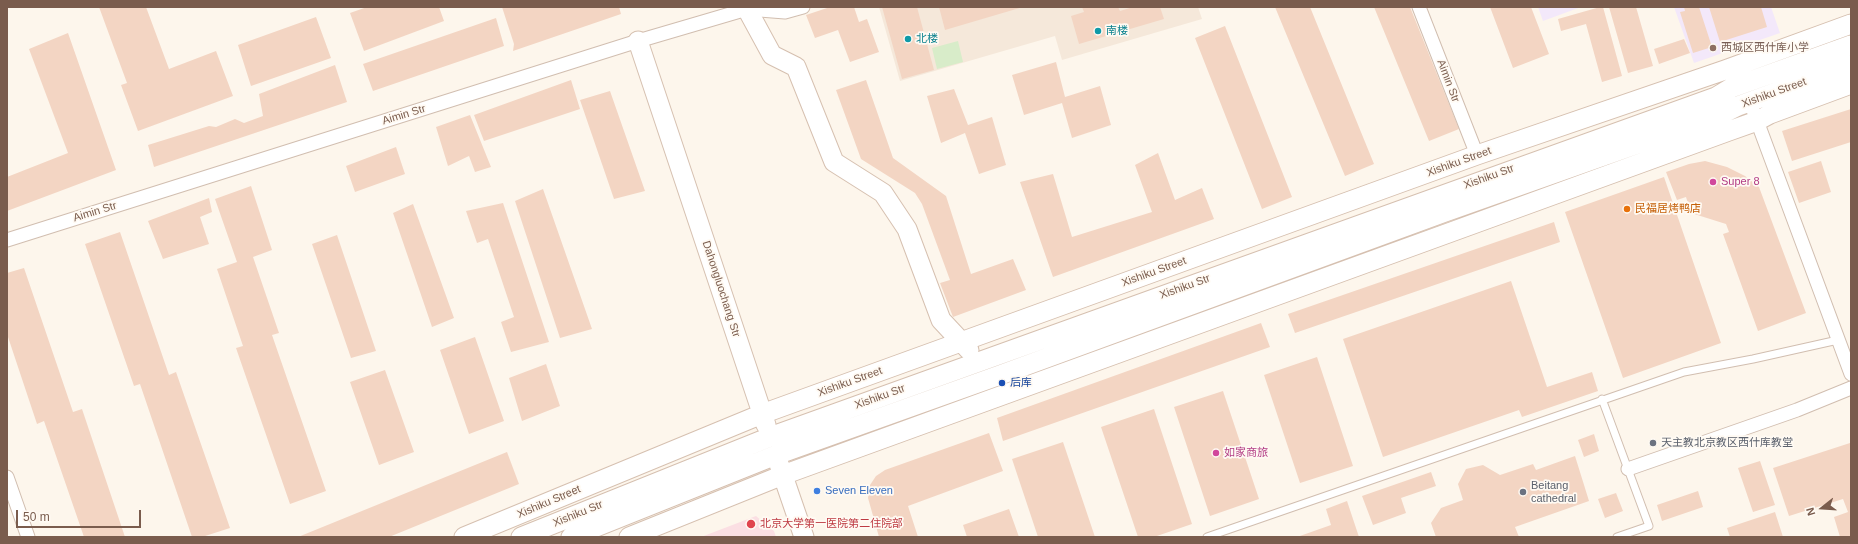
<!DOCTYPE html>
<meta charset="utf-8">
<style>
body{margin:0}
#map{position:relative;width:1858px;height:544px;overflow:hidden;background:#fdf6ec;font-family:Helvetica,sans-serif}
canvas{display:block}
.frame{position:absolute;inset:0;border:8px solid #7a5c4d;pointer-events:none}
.north{position:absolute;left:1802px;top:488px;width:40px;height:40px;-webkit-text-stroke:3px #fffaf3;paint-order:stroke;rotate:253deg;font-size:11px;font-weight:700;line-height:16px;text-align:center;color:#7a5c4d}
.north::after{content:'';display:block;margin:auto;width:14px;height:18px;background:#7a5c4d;clip-path:polygon(50% 0,100% 100%,50% 72%,0 100%)}
.scale{position:absolute;left:16px;top:510px;width:125px;height:18px;box-sizing:border-box;border:2px solid #7a5c4d;border-top:0;padding-left:5px;font-size:12px;line-height:14px;white-space:nowrap;color:#7a5c4d;-webkit-text-stroke:3px #fffaf3;paint-order:stroke}
</style>
<div id="map">
<canvas width="1858" height="544"></canvas>
<div class="frame"></div>
<div class="north">N</div>
<div class="scale">50 m</div>
</div>
<script>
const ctx = document.querySelector('canvas').getContext('2d');
ctx.lineJoin = 'round';
function paint(path, color) { ctx.fillStyle = color; ctx.fill(path, 'evenodd'); }
const toPath = rows => new Path2D(rows.map(r => 'M' + r).join(''));
function stroke(path, color, width, dash) { ctx.strokeStyle = color; ctx.lineWidth = width; ctx.lineCap = dash ? 'butt' : 'round'; ctx.setLineDash(dash || []); ctx.stroke(path); }
function write(font, color, halo, rows, align = 'center') {
  ctx.font = font + ' Helvetica,"Noto Sans SC",sans-serif'; ctx.lineWidth = 3.5; ctx.setLineDash([]); ctx.textBaseline = 'middle'; ctx.strokeStyle = halo; ctx.fillStyle = color; for (const [text, x, y, turn = 0] of rows) {
    ctx.save(); ctx.translate(x, y); ctx.rotate((+turn || 0) * Math.PI / 180); ctx.textAlign = isNaN(turn) ? turn : align; if (halo) ctx.strokeText(text, 0, 0); ctx.fillText(text, 0, 0); ctx.restore();
  }
}
paint(toPath([
 [879,7,1198,7,1202,19,1062,60,1055,36,900,81]
]), '#f5e8da');
paint(toPath([
 [1538,7,1581,7,1543,21],
 [1674,7,1771,7,1780,33,1694,63]
]), '#f3e8fa');
paint(toPath([
 [756,516,774,531,776,537,701,537]
]), '#fbdfe3');
paint(toPath([
 [958,41,963,62,937,69,932,48]
]), '#d8ecc9');
paint(toPath([
 [99,7,146,7,169,69,216,51,233,96,138,131,121,85,127,83],
 [367,7,439,7,444,21,364,51,350,13],
 [502,7,619,7,621,14,513,51,514,44],
 [830,7,854,7,859,22,867,19,879,52,850,62,838,30,815,38,806,15],
 [882,7,917,7,934,70,902,79],
 [939,7,1023,7,945,30],
 [1082,7,1118,7,1120,11,1133,7,1160,7,1164,19,1079,44,1071,16,1084,12],
 [1275,7,1310,7,1374,164,1345,176],
 [1374,7,1410,7,1459,129,1429,141],
 [1490,7,1531,7,1549,54,1513,68],
 [1600,7,1603,7,1622,76,1602,82,1586,24,1561,31,1558,19],
 [1609,7,1636,7,1653,66,1628,73],
 [1684,7,1699,7,1712,47,1693,53,1680,12,1685,11],
 [1709,7,1761,7,1767,27,1720,42],
 [316,17,331,58,251,86,238,45],
 [496,18,504,46,373,91,363,64],
 [1225,26,1292,197,1262,209,1195,38],
 [68,33,116,170,7,211,7,177,68,153,29,49],
 [1684,39,1690,53,1659,64,1654,49],
 [1056,62,1065,97,1100,86,1111,125,1072,138,1062,103,1024,115,1012,75],
 [335,65,347,102,154,167,148,145,209,126,216,127,235,119,244,123,263,116,259,94],
 [571,80,580,109,484,141,474,115],
 [866,80,893,158,946,196,971,274,1013,259,1026,290,953,317,940,283,950,280,922,204,915,193,861,159,836,90],
 [954,89,968,125,992,117,1006,165,979,174,965,133,941,143,927,96],
 [610,91,645,191,614,199,580,100],
 [1851,109,1851,142,1792,161,1782,131],
 [470,115,491,167,475,172,469,156,448,166,436,127],
 [396,147,405,174,355,192,346,166],
 [1158,153,1175,200,1202,188,1214,219,1053,277,1020,182,1053,174,1072,237,1152,212,1135,165],
 [1705,161,1727,167,1745,176,1759,187,1806,313,1758,331,1723,234,1729,232,1726,224,1691,213,1686,197,1677,200,1666,172,1689,164],
 [1821,161,1831,192,1799,203,1788,172],
 [1664,177,1721,343,1623,378,1565,212],
 [251,186,272,250,253,257,279,333,272,335,326,491,290,504,236,348,243,346,217,269,237,262,215,199],
 [543,189,592,329,560,338,515,201],
 [209,198,212,212,200,217,209,244,163,259,148,221],
 [503,203,549,342,511,352,501,322,514,317,488,239,477,243,466,211],
 [413,204,454,318,432,327,393,213],
 [1554,222,1560,242,1295,333,1288,314],
 [120,232,169,375,176,372,230,528,202,537,192,537,140,384,134,386,85,244],
 [337,235,376,351,351,358,312,244],
 [24,268,73,412,82,409,125,537,84,537,44,421,37,424,7,334,7,273],
 [1511,281,1547,387,1592,372,1598,391,1522,417,1519,410,1383,457,1343,339],
 [1261,323,1270,347,1003,441,997,418],
 [475,337,504,421,469,434,440,350],
 [1317,357,1353,466,1300,483,1264,375],
 [546,364,560,406,522,421,509,378],
 [385,370,414,452,379,465,350,382],
 [1223,391,1259,499,1210,516,1174,407],
 [1154,409,1192,524,1154,537,1138,537,1101,427],
 [989,433,1003,471,908,506,918,537,879,537,868,498,870,485,876,476,885,470],
 [1594,434,1599,451,1584,457,1578,440],
 [1063,442,1095,537,1038,537,1012,459],
 [1850,443,1851,537,1840,537,1834,517,1848,512,1843,499,1789,516,1773,468],
 [507,452,519,484,389,537,298,537],
 [1575,456,1589,501,1515,527,1519,537,1436,537,1431,523,1441,508,1463,500,1458,484,1466,469,1483,465,1500,475,1533,464,1536,470],
 [1760,461,1775,505,1753,512,1738,468],
 [1431,472,1436,486,1401,498,1406,513,1373,525,1362,496],
 [1698,491,1703,507,1662,521,1657,505],
 [1616,493,1623,511,1605,518,1598,499],
 [1347,501,1359,537,1297,537,1331,525,1326,509],
 [1009,509,1019,537,967,537,963,525],
 [1775,512,1783,537,1730,537,1727,528]
]), '#f3d5c3');
const lane = toPath([
 [1602,399,1649,526,1617,537],
 [1207,537,1684,372,1753,359,1838,340]
]);
const street = toPath([
 [1419,7,1477,155],
 [1750,102,1851,374],
 [7,240,638,41,747,9,785,12,803,7],
 [1628,469,1797,410,1851,388],
 [7,477,28,537]
]);
const secondary = toPath([
 [747,9,772,55,796,67,834,162,883,193,907,229,941,320,969,350],
 [638,41,766,425],
 [779,464,804,537],
 [464,537,762,414,1477,155,1725,70,1851,24],
 [521,537,770,437,1716,97,1731,88,1851,45],
 [571,537,776,455,1000,375,1445,212,1722,114,1738,106,1851,65],
 [629,537,783,475,1729,131,1757,121,1770,114,1851,84]
]);
stroke(lane, '#d1beb0', 9);
stroke(street, '#d1beb0', 15);
stroke(secondary, '#d6c0b0', 21);
stroke(lane, '#fff', 7);
stroke(street, '#fff', 13);
stroke(secondary, '#fff', 19);
for (const [x, y, r, color] of [
 [1098,31,4,"#0f9aa8"],
 [908,39,4,"#0f9aa8"],
 [1713,48,4,"#8d6e63"],
 [1713,182,4,"#d1479c"],
 [1627,209,4,"#e8710a"],
 [1002,383,4,"#1a4fb4"],
 [1653,443,4,"#6b7280"],
 [1216,453,4,"#d1479c"],
 [817,491,4,"#3f7fe0"],
 [1523,492,4,"#6b7280"],
 [751,524,5,"#e0444e"]
]) { const dot = new Path2D(); dot.arc(x, y, r, 0, 2 * Math.PI); ctx.fillStyle = color; ctx.fill(dot); stroke(dot, '#fffaf3', 1.5); }
write('11px', '#0d838f', '#fffaf3', [
 ["南楼",1106,31],
 ["北楼",916,39]
], 'left');
write('11px', '#785e54', '#fffaf3', [
 ["西城区西什库小学",1721,48]
], 'left');
write('11px', '#7a5c4d', '#fffaf3', [
 ["Aimin Str",1448,81,69],
 ["Xishiku Street",1774,93,-20],
 ["Aimin Str",404,115,-17],
 ["Xishiku Street",1459,162,-20],
 ["Xishiku Str",1489,177,-20],
 ["Aimin Str",95,212,-17],
 ["Xishiku Street",1154,272,-20],
 ["Xishiku Str",1185,287,-20],
 ["Dahongluochang Str",721,289,72],
 ["Xishiku Street",850,382,-20],
 ["Xishiku Str",880,397,-20],
 ["Xishiku Street",549,502,-23],
 ["Xishiku Str",578,514,-22]
]);
write('11px', '#b23c85', '#fffaf3', [
 ["Super 8",1721,182],
 ["如家商旅",1224,453]
], 'left');
write('11px', '#c56008', '#fffaf3', [
 ["民福居烤鸭店",1635,209]
], 'left');
write('11px', '#164399', '#fffaf3', [
 ["后库",1010,383]
], 'left');
write('11px', '#5b616d', '#fffaf3', [
 ["天主教北京教区西什库教堂",1661,443],
 ["Beitang",1531,486],
 ["cathedral",1531,499]
], 'left');
write('11px', '#366cbe', '#fffaf3', [
 ["Seven Eleven",825,491]
], 'left');
write('11px', '#be3a42', '#fffaf3', [
 ["北京大学第一医院第二住院部",760,524]
], 'left');
</script>
